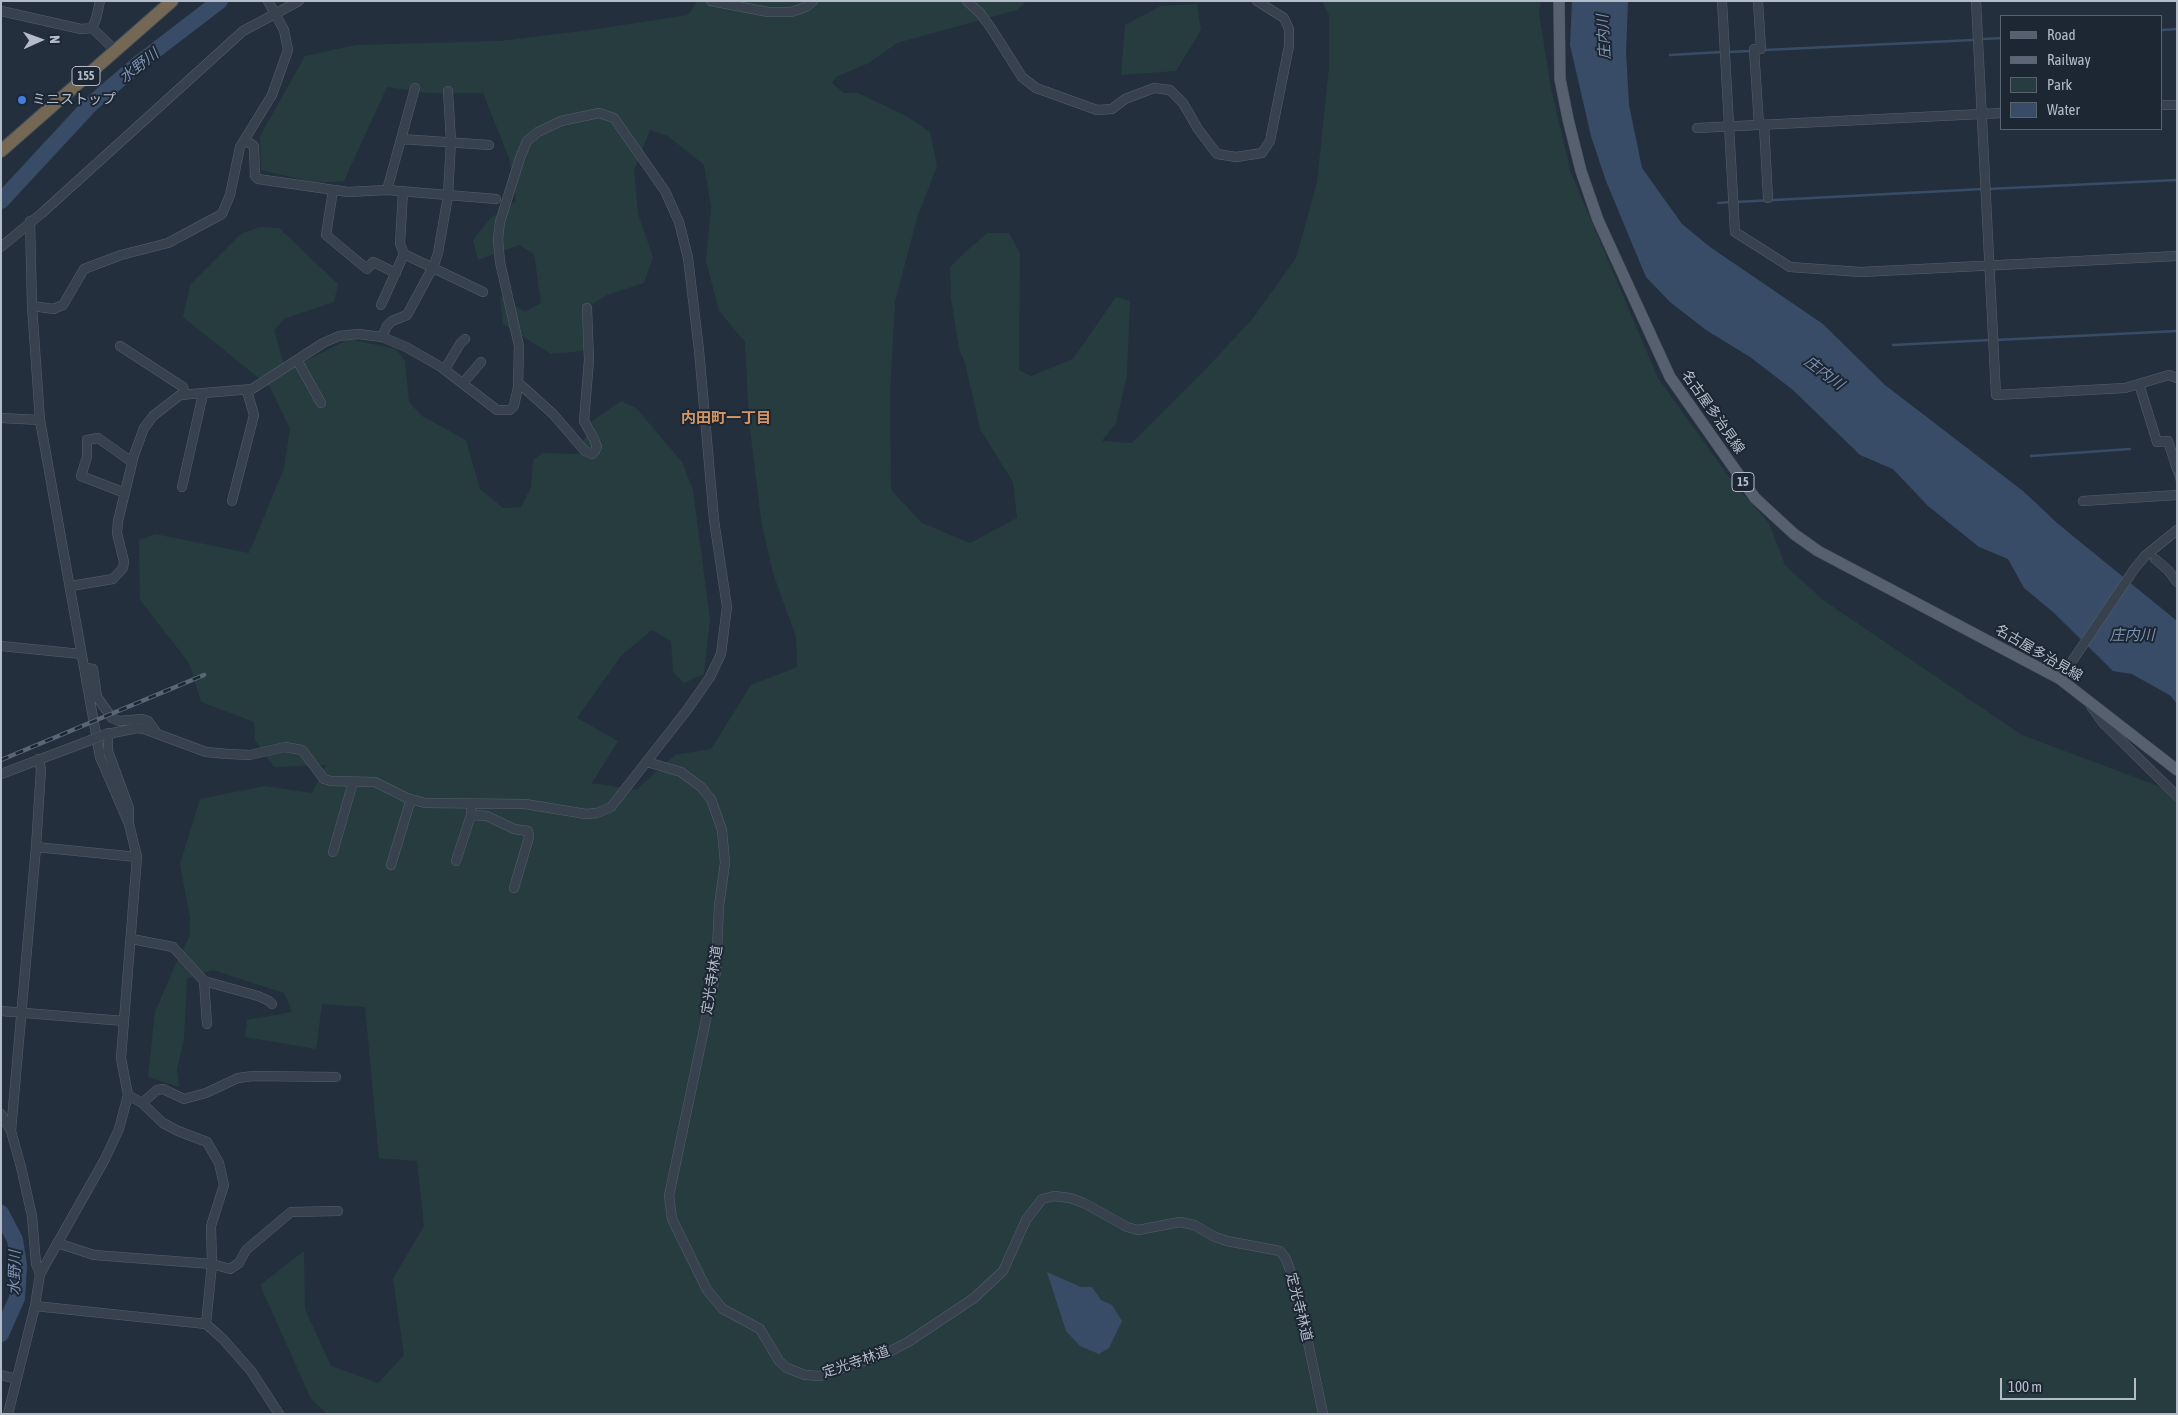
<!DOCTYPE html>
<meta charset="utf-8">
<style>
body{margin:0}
#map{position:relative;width:2178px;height:1415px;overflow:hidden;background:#242f3e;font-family:"Asap Condensed",sans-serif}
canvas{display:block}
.frame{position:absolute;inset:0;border:2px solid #b4bcc9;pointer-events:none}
.legend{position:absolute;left:2000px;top:15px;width:162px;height:115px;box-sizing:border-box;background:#1d2633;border:1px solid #59626f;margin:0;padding:6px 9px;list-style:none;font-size:15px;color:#b4bcc9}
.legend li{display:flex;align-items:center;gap:10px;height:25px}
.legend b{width:25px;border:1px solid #59626f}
.north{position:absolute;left:15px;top:15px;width:50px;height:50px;-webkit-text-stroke:4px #1d2633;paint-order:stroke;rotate:88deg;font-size:14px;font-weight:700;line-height:20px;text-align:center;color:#b4bcc9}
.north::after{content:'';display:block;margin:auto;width:18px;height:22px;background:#b4bcc9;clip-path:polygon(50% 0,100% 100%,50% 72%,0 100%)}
.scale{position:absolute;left:2000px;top:1378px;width:136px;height:22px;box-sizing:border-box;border:2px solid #b4bcc9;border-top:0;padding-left:6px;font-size:15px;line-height:18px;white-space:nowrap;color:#b4bcc9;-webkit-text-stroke:4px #1d2633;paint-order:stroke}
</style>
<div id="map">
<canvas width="2178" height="1415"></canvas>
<div class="frame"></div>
<ul class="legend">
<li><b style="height:6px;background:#56606e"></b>Road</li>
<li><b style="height:6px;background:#5a6575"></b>Railway</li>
<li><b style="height:14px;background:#263c3f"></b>Park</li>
<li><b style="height:14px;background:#394c67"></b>Water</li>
</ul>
<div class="north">N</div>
<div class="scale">100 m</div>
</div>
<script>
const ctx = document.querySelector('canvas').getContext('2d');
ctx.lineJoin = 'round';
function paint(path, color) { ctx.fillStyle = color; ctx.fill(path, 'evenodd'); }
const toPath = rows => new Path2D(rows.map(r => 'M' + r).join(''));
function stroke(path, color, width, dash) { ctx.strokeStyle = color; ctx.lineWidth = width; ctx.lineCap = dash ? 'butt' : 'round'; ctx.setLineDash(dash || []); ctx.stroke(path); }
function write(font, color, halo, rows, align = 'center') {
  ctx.font = font + ' "Asap Condensed","Noto Sans JP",sans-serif'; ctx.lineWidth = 4; ctx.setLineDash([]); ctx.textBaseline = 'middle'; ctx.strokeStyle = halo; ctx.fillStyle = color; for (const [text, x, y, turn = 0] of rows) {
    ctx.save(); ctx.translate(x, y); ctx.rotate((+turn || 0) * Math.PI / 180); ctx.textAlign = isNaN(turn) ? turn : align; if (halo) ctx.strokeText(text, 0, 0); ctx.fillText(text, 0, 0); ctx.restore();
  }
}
paint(toPath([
 [697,1,1027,1,1017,10,897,43,869,63,836,77,832,83,844,93,858,93,906,116,930,132,937,166,917,218,895,302,890,392,891,490,922,523,970,543,1017,518,1013,482,980,429,965,363,959,349,951,299,950,267,964,253,987,233,1009,233,1020,253,1019,370,1031,376,1073,359,1116,297,1130,301,1127,375,1116,423,1102,441,1132,443,1207,368,1253,318,1296,258,1317,182,1329,67,1329,15,1322,1,1541,1,1539,13,1551,88,1571,173,1658,378,1734,484,1769,523,1785,565,1823,600,2022,735,2177,793,2177,1414,327,1414,311,1399,260,1285,304,1251,305,1309,331,1366,378,1383,404,1355,393,1279,424,1226,417,1161,379,1158,365,1007,322,1004,316,1049,245,1037,247,1020,292,1012,284,993,213,970,187,979,184,1039,177,1069,179,1087,148,1077,155,1012,173,970,190,935,190,918,180,864,200,799,265,786,312,793,326,765,274,767,255,740,254,722,201,702,189,663,140,600,139,540,155,534,249,553,284,468,290,429,270,387,183,317,190,285,242,233,261,227,279,228,338,284,334,302,284,319,274,330,286,371,349,339,396,349,405,361,409,402,422,416,466,440,480,489,503,508,521,507,531,487,533,460,543,453,579,454,591,422,621,401,636,408,682,462,693,490,710,619,704,674,684,683,673,672,671,641,652,630,621,656,577,718,618,741,592,783,636,790,675,755,711,749,751,685,797,667,796,637,773,573,761,520,749,421,745,342,719,311,706,261,711,207,704,165,668,136,650,130,634,170,638,214,653,257,644,283,607,295,589,306,593,350,551,354,503,324,500,296,525,312,541,303,534,254,519,245,478,260,473,240,491,218,516,201,509,158,483,93,428,93,387,87,344,181,315,183,261,170,260,136,305,56,356,45,500,41,590,30,688,15],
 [1197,4,1201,30,1176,71,1121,75,1125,25,1161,6]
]), '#263c3f');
paint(toPath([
 [1572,1,1628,1,1626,52,1629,105,1642,168,1682,224,1710,247,1823,324,1885,385,2023,491,2057,523,2177,621,2177,704,2171,696,2132,674,2113,671,2053,612,2024,588,2008,559,1979,547,1928,506,1893,469,1860,455,1793,390,1750,357,1706,330,1670,302,1646,277,1606,181,1591,136,1570,45],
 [1047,1272,1081,1287,1092,1287,1101,1300,1112,1305,1122,1321,1109,1348,1099,1354,1080,1346,1066,1331]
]), '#394c67');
stroke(toPath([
 [2162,30,2177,29],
 [1983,39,2002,38],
 [1765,50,1973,40],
 [1728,52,1751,51],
 [1670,55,1722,52],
 [1988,189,2177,180],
 [1736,202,1983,189],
 [1718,203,1731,202],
 [1996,340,2177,331],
 [1893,345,1990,340],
 [2031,456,2130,449],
 [2173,468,2177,481]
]), '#394c67', 2.5);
stroke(toPath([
 [1,201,90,105,139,63,220,1],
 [1,1213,15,1240,19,1265,17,1298,1,1334]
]), '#394c67', 16);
const minor = toPath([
 [711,1,768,12,791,12,806,7,813,1],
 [967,1,980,13,991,28,1022,77,1036,88,1097,110,1112,109,1125,99,1154,88,1170,90,1183,103,1198,129,1217,154,1236,157,1262,153,1270,141,1289,46,1289,29,1284,18,1257,1],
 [1722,1,1735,232,1790,267,1861,272,2177,256],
 [1758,1,1761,49,1754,49,1759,125],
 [1976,1,1996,395,2125,388,2169,375,2177,378],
 [1,11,81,29,92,28,115,50],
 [92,28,96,19,100,1],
 [2162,105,2177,105],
 [1764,125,1768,198],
 [1697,128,2002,113],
 [401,139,489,145],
 [245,140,254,146,255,176,258,179,348,192,387,190,496,199],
 [333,190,326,235,367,269,373,262,396,273],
 [387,190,415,88],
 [403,191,400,244,404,254,483,292],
 [1,247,42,213,243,31,299,1],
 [381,305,404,254],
 [32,306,54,309,58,307,63,305,84,269,121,255,168,243,222,214,230,195,240,147,272,95,288,50,284,30,268,1],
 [382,337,387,326,392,321,407,315,434,265,438,253,448,196,451,141,448,91],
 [120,346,183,387,185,395],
 [297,360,321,403],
 [445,369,460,344,465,339],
 [463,383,481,362],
 [2139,384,2157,442,2168,441,2177,469],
 [518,387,522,386,553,414,585,451,592,454,595,451,597,447,594,439,584,421,589,360,587,308],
 [1,418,40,420],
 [182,487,203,394],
 [125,493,81,476,87,457,87,440,98,438,132,462],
 [232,501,254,415,247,391],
 [2083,501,2177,495],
 [2155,559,2168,570,2177,582],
 [71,586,113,579,123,568,124,562,117,533,118,521,134,455,144,428,153,416,180,395,252,389,323,343,339,336,358,334,382,337,406,347,441,367,497,410,510,410,514,406,518,387,519,346,500,262,498,239,500,222,520,158,527,141,538,132,561,121,599,113,614,118,665,191,679,222,688,258,699,350,714,520,727,607,721,654,710,677,687,710,611,807,597,813,586,814,525,804,425,803,407,798,375,782,331,781,324,779,302,750,285,747,250,755,228,754,206,752,144,729,137,728,103,735],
 [1,646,81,654],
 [85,667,93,669,97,697,112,718,119,721,142,719,148,721,156,732],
 [2060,679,2135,568,2145,556,2177,530],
 [2091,706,2104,724,2177,796],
 [108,733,108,751,129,808,129,824],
 [38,759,41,769,36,847,137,857],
 [647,762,681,772,701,787,711,799,722,830,725,863,719,906,716,972,669,1196,672,1219,707,1290,723,1309,760,1329,779,1361,787,1368,805,1375,820,1376,889,1352,908,1342,974,1298,1003,1271,1026,1220,1042,1199,1054,1196,1070,1198,1084,1203,1127,1227,1138,1230,1180,1222,1194,1225,1215,1237,1227,1241,1280,1251,1286,1259,1290,1270,1304,1323,1323,1414],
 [1,774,91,740],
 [471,815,487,816,514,829,528,831,529,837,514,888],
 [333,852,353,782],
 [456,861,471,815,471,810],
 [391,865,411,799],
 [132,939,173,947,204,981,258,996,269,1001,272,1004],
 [204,981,207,1024],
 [1,1011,124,1021],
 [128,1095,142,1103,163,1123,178,1131,207,1142,219,1163,224,1185,211,1226,212,1264,206,1324],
 [142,1103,157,1090,163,1089,184,1099,206,1093,238,1078,253,1076,336,1077],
 [1,1114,11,1131,21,1167,32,1216,36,1264,40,1274],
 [11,1131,36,847],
 [57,1243,94,1255,212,1264,230,1269,239,1263,246,1250,291,1212,338,1211],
 [35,1306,206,1324,223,1339,251,1371,279,1414],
 [1,1375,17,1379],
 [8,1414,35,1306,40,1274,105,1159,119,1129,128,1095,121,1058,137,857,129,824,100,757,40,420,32,306,30,221]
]);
const major = toPath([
 [1559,1,1560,79,1568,119,1581,171,1598,220,1670,377,1755,498,1794,534,1818,551,2060,679,2177,770]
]);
const highway = toPath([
 [1,151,172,1]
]);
stroke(minor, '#565f6c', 10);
stroke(major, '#414a57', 12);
stroke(highway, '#434c59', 14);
stroke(minor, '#38414e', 9);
stroke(major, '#56606e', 11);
stroke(highway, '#746855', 12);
const rail = toPath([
 [1,760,204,675]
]);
stroke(rail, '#5a6575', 4.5);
stroke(rail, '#1d2633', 2.5, [8]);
const minorBridge = toPath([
 [91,740,103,735]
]);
stroke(minorBridge, '#565f6c', 10, []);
stroke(minorBridge, '#38414e', 9);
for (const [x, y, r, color] of [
 [22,100,5,"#3f7fe0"]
]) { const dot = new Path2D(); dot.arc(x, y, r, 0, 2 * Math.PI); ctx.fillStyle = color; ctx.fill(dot); stroke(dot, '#1d2633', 2); }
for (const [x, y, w] of [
 [86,76,28],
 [1743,482,22]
]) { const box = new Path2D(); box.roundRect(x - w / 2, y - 9.5, w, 19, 4); ctx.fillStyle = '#1d2633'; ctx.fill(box); stroke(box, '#b4bcc9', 1); }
write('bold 12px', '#b4bcc9', null, [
 ["155",86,76],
 ["15",1743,482]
]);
write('14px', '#b4bcc9', '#1d2633', [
 ["ミニストップ",32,100]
], 'left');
write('14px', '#b4bcc9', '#1d2633', [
 ["名古屋多治見線",1713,412,55],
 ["名古屋多治見線",2039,653,30],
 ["定光寺林道",712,980,-81],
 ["定光寺林道",1299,1307,76],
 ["定光寺林道",856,1362,-19]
]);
write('italic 15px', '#7c92b1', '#1d2633', [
 ["庄内川",1604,37,-93],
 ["水野川",139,66,-38],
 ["庄内川",1824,373,37],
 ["庄内川",2132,635],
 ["水野川",15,1273,-89]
]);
write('bold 15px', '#d59563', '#1d2633', [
 ["内田町一丁目",726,418]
]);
</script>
